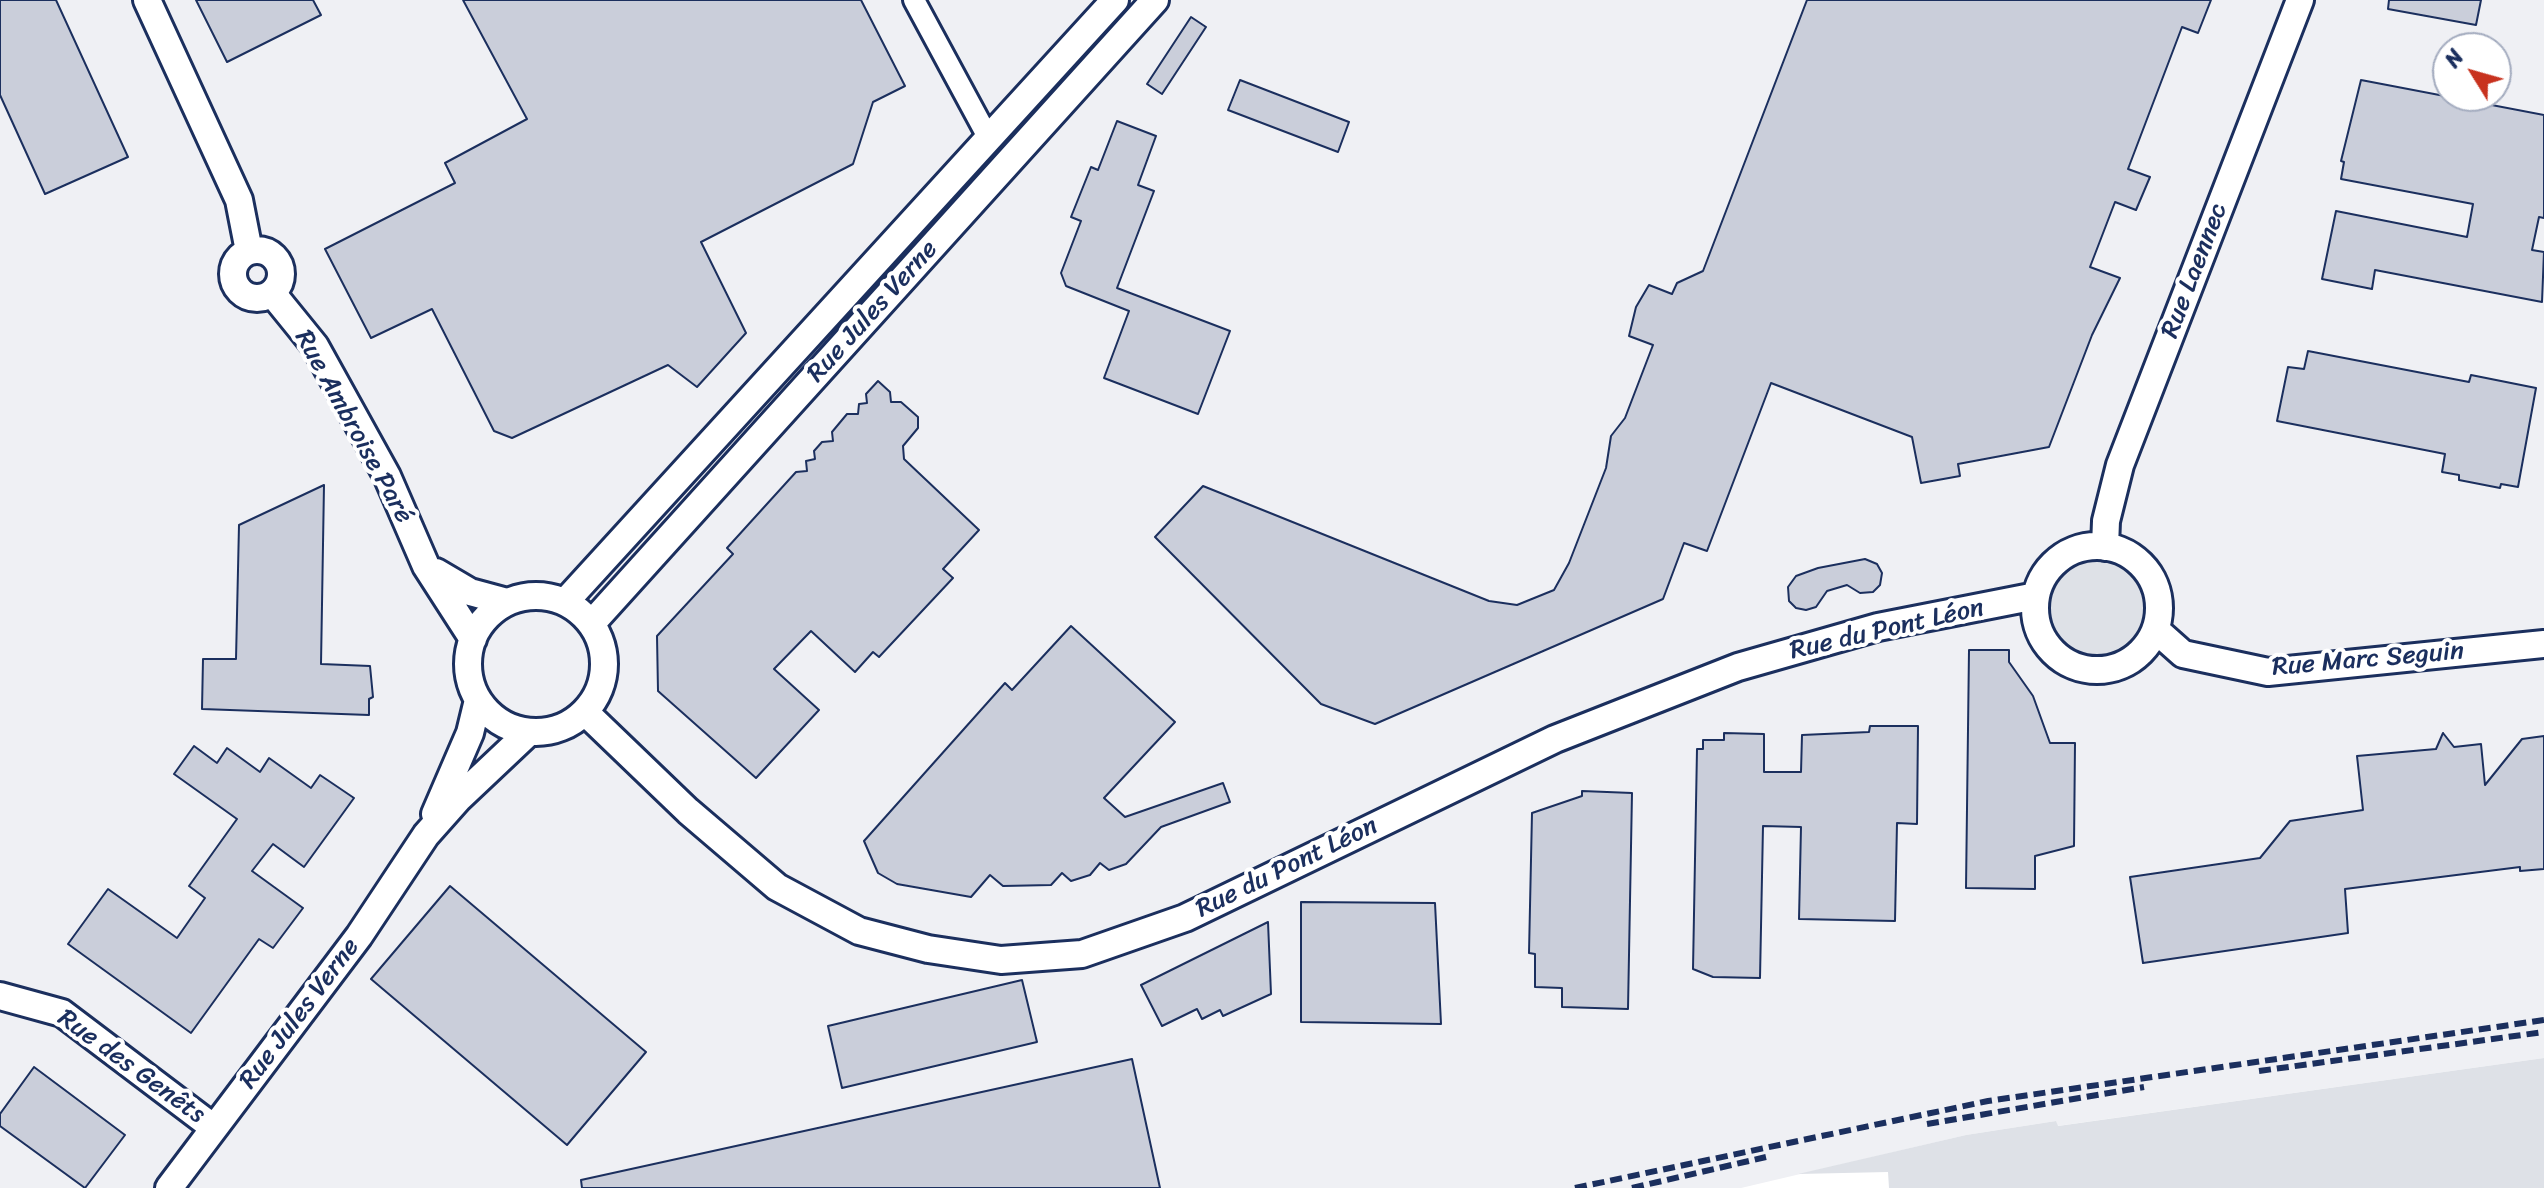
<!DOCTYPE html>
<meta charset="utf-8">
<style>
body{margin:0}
#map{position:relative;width:2544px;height:1188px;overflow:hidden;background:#fff;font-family:Sriracha,sans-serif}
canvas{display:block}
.north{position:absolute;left:2432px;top:32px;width:80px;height:80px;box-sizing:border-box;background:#fff;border:2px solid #a4acbf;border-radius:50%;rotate:307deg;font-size:22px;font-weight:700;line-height:32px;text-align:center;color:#1b2f5e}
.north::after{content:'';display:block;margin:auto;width:28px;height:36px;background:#c8321e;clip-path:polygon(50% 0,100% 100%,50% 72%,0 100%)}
</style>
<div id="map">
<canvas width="2544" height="1188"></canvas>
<div class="north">N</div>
</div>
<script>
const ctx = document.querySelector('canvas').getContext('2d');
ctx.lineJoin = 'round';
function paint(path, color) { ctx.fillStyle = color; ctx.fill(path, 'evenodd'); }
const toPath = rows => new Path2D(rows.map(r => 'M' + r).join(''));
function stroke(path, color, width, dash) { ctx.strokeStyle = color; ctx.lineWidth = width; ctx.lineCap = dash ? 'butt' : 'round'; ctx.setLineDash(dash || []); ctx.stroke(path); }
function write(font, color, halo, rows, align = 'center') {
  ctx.font = font + ' Sriracha,sans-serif'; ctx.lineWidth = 8; ctx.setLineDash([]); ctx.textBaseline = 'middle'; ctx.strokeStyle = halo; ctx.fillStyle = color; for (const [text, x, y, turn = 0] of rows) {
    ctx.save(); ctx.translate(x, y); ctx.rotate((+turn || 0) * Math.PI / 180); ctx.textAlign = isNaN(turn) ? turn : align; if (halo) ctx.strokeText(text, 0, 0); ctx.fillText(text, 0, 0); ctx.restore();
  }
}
paint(toPath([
 [0,0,2544,0,2544,1058,2057,1126,2056,1121,1966,1135,1741,1188,0,1188],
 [2448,48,2496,48,2496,96,2448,96]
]), '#eff0f4');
paint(toPath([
 '2046 608a50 50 0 1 1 100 0a50 50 0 1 1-100 0Z',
 [2544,1058,2544,1188,1889,1188,1888,1172,1798,1174,1966,1135,2056,1121,2058,1126]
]), '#dee1e7');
const building = toPath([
 [0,0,56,0,128,157,45,194,0,95,0,0],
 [196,0,313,0,321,15,227,62,196,0],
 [463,0,861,0,905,86,873,102,853,164,701,242,746,333,697,387,668,365,512,438,494,431,432,309,371,338,325,249,455,183,445,163,527,119,463,0],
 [1807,0,2211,0,2198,33,2182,27,2128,169,2150,177,2136,210,2115,202,2090,267,2120,278,2092,335,2049,447,1958,464,1960,476,1921,483,1912,437,1771,383,1707,551,1684,543,1663,599,1375,724,1321,704,1155,537,1203,486,1489,601,1517,605,1554,590,1569,563,1606,468,1611,436,1625,418,1653,345,1629,336,1636,307,1649,285,1672,294,1677,283,1703,271,1807,0],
 [2389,0,2481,0,2476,25,2388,9,2389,0],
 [1191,17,1206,27,1162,94,1147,84,1191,17],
 [1240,80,1349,122,1338,152,1228,110,1240,80],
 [2361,80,2544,115,2544,218,2539,217,2532,250,2544,252,2542,302,2375,270,2372,289,2322,279,2336,211,2467,237,2473,204,2341,179,2344,162,2341,161,2361,80],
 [1117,121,1156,136,1138,185,1154,191,1117,288,1230,331,1198,414,1104,378,1129,311,1066,286,1061,273,1081,221,1071,217,1091,167,1098,170,1117,121],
 [2308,351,2469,382,2471,375,2536,388,2518,487,2501,484,2500,488,2459,480,2459,475,2442,472,2445,454,2277,421,2288,367,2304,369,2308,351],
 [878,381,890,392,891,402,901,402,918,417,918,428,903,446,904,459,979,530,943,569,953,578,879,657,873,652,855,672,811,631,774,669,819,710,756,778,658,691,657,636,733,554,727,548,796,472,807,471,806,461,815,459,814,451,822,442,833,441,832,432,847,414,858,414,859,404,867,403,866,394,878,381],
 [324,485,321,664,370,666,373,697,369,699,369,715,202,709,203,659,236,659,239,525,324,485],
 [1865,559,1877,564,1882,573,1880,585,1873,592,1860,593,1847,585,1827,591,1816,607,1806,610,1796,608,1789,601,1788,587,1796,576,1818,568,1865,559],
 [1071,626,1175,722,1104,798,1125,817,1223,783,1230,802,1161,827,1126,864,1109,870,1100,863,1090,875,1071,881,1062,873,1051,885,1003,886,990,875,971,897,897,884,878,873,864,841,1005,683,1012,690,1071,626],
 [1969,650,2009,650,2009,662,2033,696,2050,743,2075,743,2074,846,2035,856,2035,889,1966,888,1969,650],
 [1870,726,1918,726,1917,824,1897,823,1895,921,1799,919,1801,827,1763,826,1760,978,1713,977,1693,969,1697,749,1703,749,1703,740,1724,740,1724,733,1764,734,1764,772,1801,772,1802,735,1869,732,1870,726],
 [2443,733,2454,747,2481,744,2485,785,2522,739,2544,736,2544,869,2520,871,2520,867,2345,889,2348,933,2143,963,2130,877,2260,858,2290,821,2363,810,2357,756,2436,749,2443,733],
 [194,746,217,763,227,748,260,772,269,758,311,788,320,775,354,798,304,867,273,844,252,871,303,908,273,948,259,939,191,1033,68,944,108,889,177,938,205,898,189,886,237,819,174,774,194,746],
 [1582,791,1632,793,1628,1009,1562,1007,1562,988,1535,987,1535,954,1529,953,1532,813,1582,796,1582,791],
 [450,886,646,1052,567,1145,371,979,450,886],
 [1301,902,1435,903,1441,1024,1301,1022,1301,902],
 [1268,922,1271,994,1223,1016,1220,1010,1202,1019,1197,1009,1162,1026,1141,985,1268,922],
 [1022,980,1037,1042,842,1088,828,1026,1022,980],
 [1132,1059,1160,1188,582,1188,581,1180,1132,1059],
 [34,1067,125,1135,85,1188,0,1126,0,1114,34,1067]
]);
paint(building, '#caceda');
stroke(building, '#1b2f5e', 2);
const minor = toPath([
 [914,0,989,139]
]);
const tertiary = toPath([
 [147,0,239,200,249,251],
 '233 274a24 24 0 1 1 48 0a24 24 0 1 1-48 0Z',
 [272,293,315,346,387,476,426,566,473,639],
 '2035 608a62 62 0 1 1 124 0a62 62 0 1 1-124 0Z',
 [2105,547,2106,521,2120,465,2300,0],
 [436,572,470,592,507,602],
 '468 664a68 68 0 1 1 136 0a68 68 0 1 1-136 0Z',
 [566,601,1115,0],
 [592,623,1155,0],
 [2156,630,2183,654,2268,672,2544,644],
 [585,712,688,811,777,887,859,931,928,949,1001,960,1082,954,1185,918,1555,739,1738,667,1878,627,2036,596],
 [435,814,470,733,478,700],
 [0,996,62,1013,214,1128],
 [169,1188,359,936,426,835,458,799,529,732]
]);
stroke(minor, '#1b2f5e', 26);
stroke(tertiary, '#1b2f5e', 32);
stroke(minor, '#fff', 20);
stroke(tertiary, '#fff', 26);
stroke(toPath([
 [2259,1071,2544,1032],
 [1927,1124,2144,1087],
 [1575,1188,1988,1101,2544,1020],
 [1632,1188,1766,1157]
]), '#1b2f5e', 6, [12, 6]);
write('26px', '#1b2f5e', '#fff', [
 ["Rue Laennec",2195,271,-69],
 ["Rue Jules Verne",873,312,-48],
 ["Rue Ambroise Paré",353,427,61],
 ["Rue du Pont Léon",1887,630,-13],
 ["Rue Marc Seguin",2368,660,-5],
 ["Rue du Pont Léon",1287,868,-26],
 ["Rue Jules Verne",300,1014,-53],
 ["Rue des Genêts",131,1067,36]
]);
</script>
